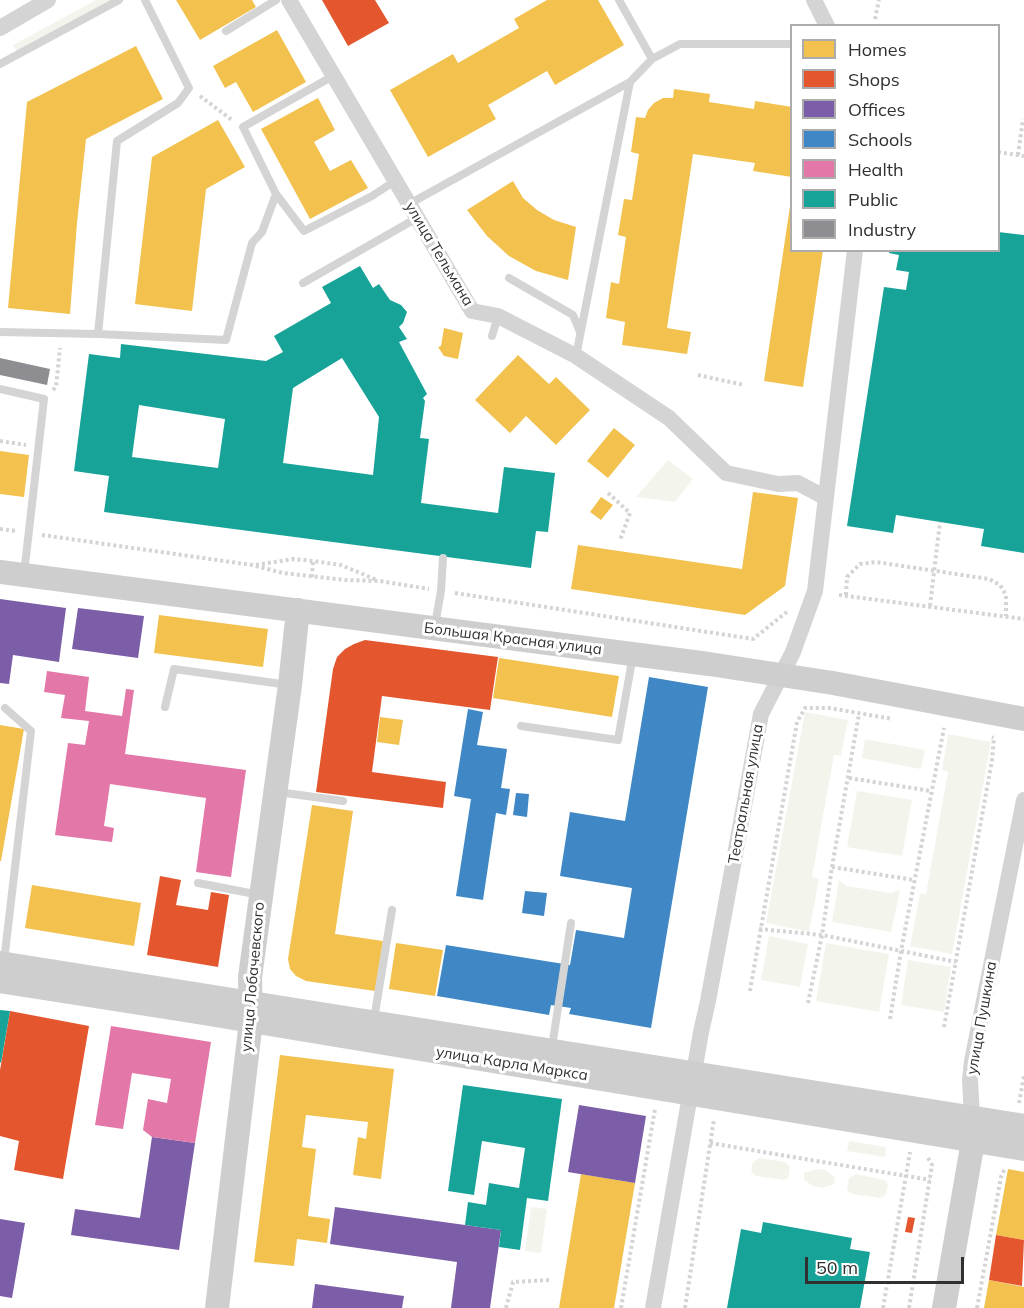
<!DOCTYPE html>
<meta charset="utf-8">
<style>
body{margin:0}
#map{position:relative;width:1024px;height:1308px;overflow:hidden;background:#fff;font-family:Mulish,sans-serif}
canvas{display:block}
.legend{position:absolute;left:790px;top:24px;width:210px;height:228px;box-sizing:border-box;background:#fff;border:2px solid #acacac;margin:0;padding:8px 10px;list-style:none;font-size:18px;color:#303030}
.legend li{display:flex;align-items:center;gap:12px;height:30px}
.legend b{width:30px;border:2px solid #acacac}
.scale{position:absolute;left:805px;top:1257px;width:159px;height:27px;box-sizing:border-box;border:3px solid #303030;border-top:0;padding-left:8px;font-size:18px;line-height:21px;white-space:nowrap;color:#303030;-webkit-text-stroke:4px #fff;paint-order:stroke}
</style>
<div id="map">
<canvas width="1024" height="1308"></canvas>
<ul class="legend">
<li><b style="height:16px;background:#f2c14e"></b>Homes</li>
<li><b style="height:16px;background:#e4572e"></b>Shops</li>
<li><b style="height:16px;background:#7b5ea7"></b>Offices</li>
<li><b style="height:16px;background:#3f88c5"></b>Schools</li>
<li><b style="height:16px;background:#e377a8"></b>Health</li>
<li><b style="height:16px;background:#17a398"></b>Public</li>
<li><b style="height:16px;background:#8d8d92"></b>Industry</li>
</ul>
<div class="scale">50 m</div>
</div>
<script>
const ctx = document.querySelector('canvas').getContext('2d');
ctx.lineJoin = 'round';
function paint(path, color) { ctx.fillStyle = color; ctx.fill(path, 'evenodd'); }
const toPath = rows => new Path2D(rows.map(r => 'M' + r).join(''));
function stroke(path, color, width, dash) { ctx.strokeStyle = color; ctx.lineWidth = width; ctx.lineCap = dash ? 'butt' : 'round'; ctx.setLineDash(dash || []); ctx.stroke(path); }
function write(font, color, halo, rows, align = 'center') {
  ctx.font = font + ' Mulish,sans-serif'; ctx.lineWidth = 6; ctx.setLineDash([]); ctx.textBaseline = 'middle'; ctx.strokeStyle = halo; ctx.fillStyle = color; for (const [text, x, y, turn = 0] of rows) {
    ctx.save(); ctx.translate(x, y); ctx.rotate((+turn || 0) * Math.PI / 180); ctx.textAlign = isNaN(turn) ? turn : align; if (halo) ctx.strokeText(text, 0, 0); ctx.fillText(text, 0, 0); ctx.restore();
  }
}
paint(toPath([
 [96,0,111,0,17,52,13,45],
 [668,460,693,479,675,502,636,497],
 [805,712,848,720,841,756,834,755,812,877,819,879,809,932,766,923],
 [948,734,991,742,952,954,910,946,920,893,926,894,948,772,942,770],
 [865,739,925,750,921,769,862,758],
 [857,791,912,800,902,856,847,847],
 [839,880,846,886,891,893,900,890,891,932,832,922],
 [769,936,808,944,800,987,761,980],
 [826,943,889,954,879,1012,816,1001],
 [908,960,951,967,944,1012,901,1005],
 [849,1141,886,1147,885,1157,847,1151],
 [759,1158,786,1162,790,1167,788,1178,784,1180,756,1176,751,1172,753,1162],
 [817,1169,825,1170,835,1177,834,1184,823,1188,813,1186,804,1180,804,1173],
 [856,1174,885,1180,888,1185,886,1195,880,1198,852,1194,847,1190,849,1178],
 [531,1207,547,1209,541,1253,525,1251]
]), '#f3f5ed');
paint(toPath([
 [176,0,252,0,256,7,200,40],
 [547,0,598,0,624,45,555,85,547,71,488,105,496,119,428,157,390,90,453,54,458,63,519,28,514,19],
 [277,30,306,82,253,112,236,82,225,88,213,66],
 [136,46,163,99,86,139,77,223,70,314,8,308,27,102],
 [674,89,710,94,709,102,754,109,755,101,792,107,792,177,753,171,755,163,693,154,667,328,691,332,687,354,622,345,625,322,606,318,611,282,619,284,626,237,618,235,624,199,632,200,639,154,631,152,636,117,645,118,648,110,654,103,663,98,673,98],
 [318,98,335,130,314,142,330,171,351,160,368,188,310,219,261,129],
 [218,120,245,167,206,189,192,311,135,304,152,157],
 [513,181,523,198,537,210,554,220,576,227,568,280,536,271,509,256,487,236,467,210],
 [790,206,792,250,823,250,803,387,764,381],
 [444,328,463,333,458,359,444,356,438,347,441,346],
 [518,355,549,384,556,377,590,410,556,445,526,416,510,433,475,400],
 [614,428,635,445,608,478,587,461],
 [0,451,29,455,24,497,0,494],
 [753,492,798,498,785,586,745,615,571,589,578,545,742,569],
 [601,497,613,505,601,520,590,512],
 [159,615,268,629,263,667,154,653],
 [499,658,619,676,612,717,493,698],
 [380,717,403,720,399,745,377,742],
 [0,725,24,729,1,861,0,861],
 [312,805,353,811,335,934,383,941,375,991,306,981,296,976,290,969,288,959],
 [32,885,141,903,134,946,25,928],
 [396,943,443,950,435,996,389,989],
 [280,1055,394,1069,381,1179,353,1175,358,1137,366,1139,368,1122,306,1115,302,1147,316,1149,308,1216,330,1219,327,1243,297,1239,294,1266,254,1262],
 [1008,1169,1024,1172,1024,1240,996,1235],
 [581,1174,635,1183,614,1308,559,1308],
 [989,1280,1024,1287,1024,1308,984,1308]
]), '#f2c14e');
paint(toPath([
 [322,0,375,0,389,23,348,46],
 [365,640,498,657,490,710,382,696,372,772,446,782,443,808,316,792,333,669,337,657,345,649,354,644],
 [160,876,181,880,176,905,208,910,211,892,229,895,218,967,147,955],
 [10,1011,89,1026,63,1179,14,1170,19,1141,0,1136,0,1070],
 [908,1217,915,1218,912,1233,905,1232],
 [996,1235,1024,1240,1022,1286,989,1280]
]), '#e4572e');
paint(toPath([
 [0,599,66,608,59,662,13,655,9,684,0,683],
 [78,608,144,616,138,658,72,649],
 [579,1105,646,1116,635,1183,568,1172],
 [152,1137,195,1143,179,1250,71,1235,75,1209,140,1218],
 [335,1207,501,1230,490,1308,451,1308,457,1262,330,1244],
 [0,1219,25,1223,12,1298,0,1296],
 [315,1284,404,1296,402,1308,312,1308]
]), '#7b5ea7');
paint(toPath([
 [649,677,708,687,651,1028,569,1014,571,1008,558,1006,551,1005,549,1015,437,996,446,945,570,965,576,930,624,938,632,888,560,876,570,812,625,821],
 [468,709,483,712,477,745,507,749,501,788,510,789,506,815,496,813,483,900,456,896,471,799,454,796],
 [516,793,529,794,527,817,513,815],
 [525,891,547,893,544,916,522,913]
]), '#3f88c5');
paint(toPath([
 [47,671,89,677,85,711,122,716,126,689,134,690,125,754,246,770,231,877,196,872,206,798,110,784,104,826,114,828,112,842,55,835,68,743,85,745,89,721,61,718,65,695,44,692],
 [111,1026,211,1042,195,1143,152,1137,143,1130,148,1099,167,1103,171,1079,132,1073,123,1129,95,1125]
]), '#e377a8');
paint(toPath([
 [998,232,1024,235,1024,553,981,546,984,529,896,515,893,533,847,526,884,287,906,290,909,272,896,270,899,255,889,253,889,250,998,250],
 [360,266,373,288,379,284,390,300,401,305,407,312,403,323,399,327,407,339,399,342,427,394,423,398,425,401,420,438,429,439,421,503,498,513,504,467,555,473,548,532,536,531,531,568,104,512,109,476,74,471,89,354,120,358,121,344,266,361,283,352,274,336,331,303,322,287],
 [342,358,379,417,373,475,283,463,293,388],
 [139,405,225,419,218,468,132,457],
 [0,1010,10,1011,1,1063,0,1062],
 [463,1085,562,1099,548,1201,527,1198,520,1250,499,1247,501,1230,465,1225,468,1202,486,1205,489,1183,519,1188,525,1148,482,1141,474,1195,448,1191],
 [763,1222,852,1238,850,1249,870,1252,860,1308,727,1308,741,1229,761,1233]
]), '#17a398');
paint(toPath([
 [0,358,50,369,47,385,0,375]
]), '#8d8d92');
stroke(toPath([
 [875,19,879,0],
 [200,96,232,120],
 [998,152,1024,156],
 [1018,155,1023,119],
 [698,375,744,385],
 [53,390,56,387,60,348],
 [0,441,26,445],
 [608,493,630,513,620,540],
 [0,529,17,531],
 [42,535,252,565,283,573,345,580,380,581,429,589],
 [256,565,293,559,313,561,341,565,377,580],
 [312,577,313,561],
 [455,593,753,639,788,611],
 [839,595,1024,619],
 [846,595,847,577,860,564,876,562,989,579,1000,585,1006,595,1006,616],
 [930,606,940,522],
 [849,778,931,791],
 [832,867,914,880],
 [759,929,822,935,956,962],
 [750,991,797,722,805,708,829,708,893,719],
 [808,1003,822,935,832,867,859,714],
 [890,1019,901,951,944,728],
 [944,1027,992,760,994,738,992,737],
 [1019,1103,1024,1076],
 [710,1143,930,1180],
 [506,1308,513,1282,550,1280],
 [621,1308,655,1109],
 [685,1308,714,1119],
 [883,1308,910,1152],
 [909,1308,932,1165,927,1156],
 [977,1308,1001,1177,1005,1168]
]), '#d4d4d4', 4, [3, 3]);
stroke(toPath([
 [619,0,652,59],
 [226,31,276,0],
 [0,64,119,0],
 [333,76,243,127,276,194,304,231,372,196,395,181],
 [409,204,630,82],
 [509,278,573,315,580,332],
 [303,283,417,218],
 [0,332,98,334,117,141,178,103,189,88,145,0],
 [98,334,226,340,252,243,262,232,276,194],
 [492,336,498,316],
 [576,356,630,82,652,59,680,44,792,44],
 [0,389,44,399,24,574],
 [435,625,441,591,443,558],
 [165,707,174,669,289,685],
 [521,726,618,740,633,655],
 [278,792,343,801],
 [198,883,260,895],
 [4,961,31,731,5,708],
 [374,1019,392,910],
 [552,1047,571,923]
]), '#d4d4d4', 8);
stroke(toPath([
 [289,0,472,311,498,316,576,356,669,418,726,473,778,484,798,483,826,498],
 [814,0,827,26],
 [0,28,48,0],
 [972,1116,970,1080,972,1061,1024,800],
 [653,1308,701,1032,708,1001,761,714,793,652,815,591,855,250]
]), '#d4d4d4', 16);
stroke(toPath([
 [0,572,709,664,833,683,1024,719],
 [0,963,1024,1126],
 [0,981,197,1012,1024,1149],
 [217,1308,251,1021,250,977,290,685,298,610],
 [944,1308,973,1141,972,1125]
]), '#cecece', 24);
write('15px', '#303030', '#fff', [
 ["улица Тельмана",439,254,59],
 ["Большая Красная улица",513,639,7],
 ["Театральная улица",746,794,-80],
 ["улица Лобачевского",253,977,-85],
 ["улица Пушкина",982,1018,-80],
 ["улица Карла Маркса",512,1064,9]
]);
</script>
